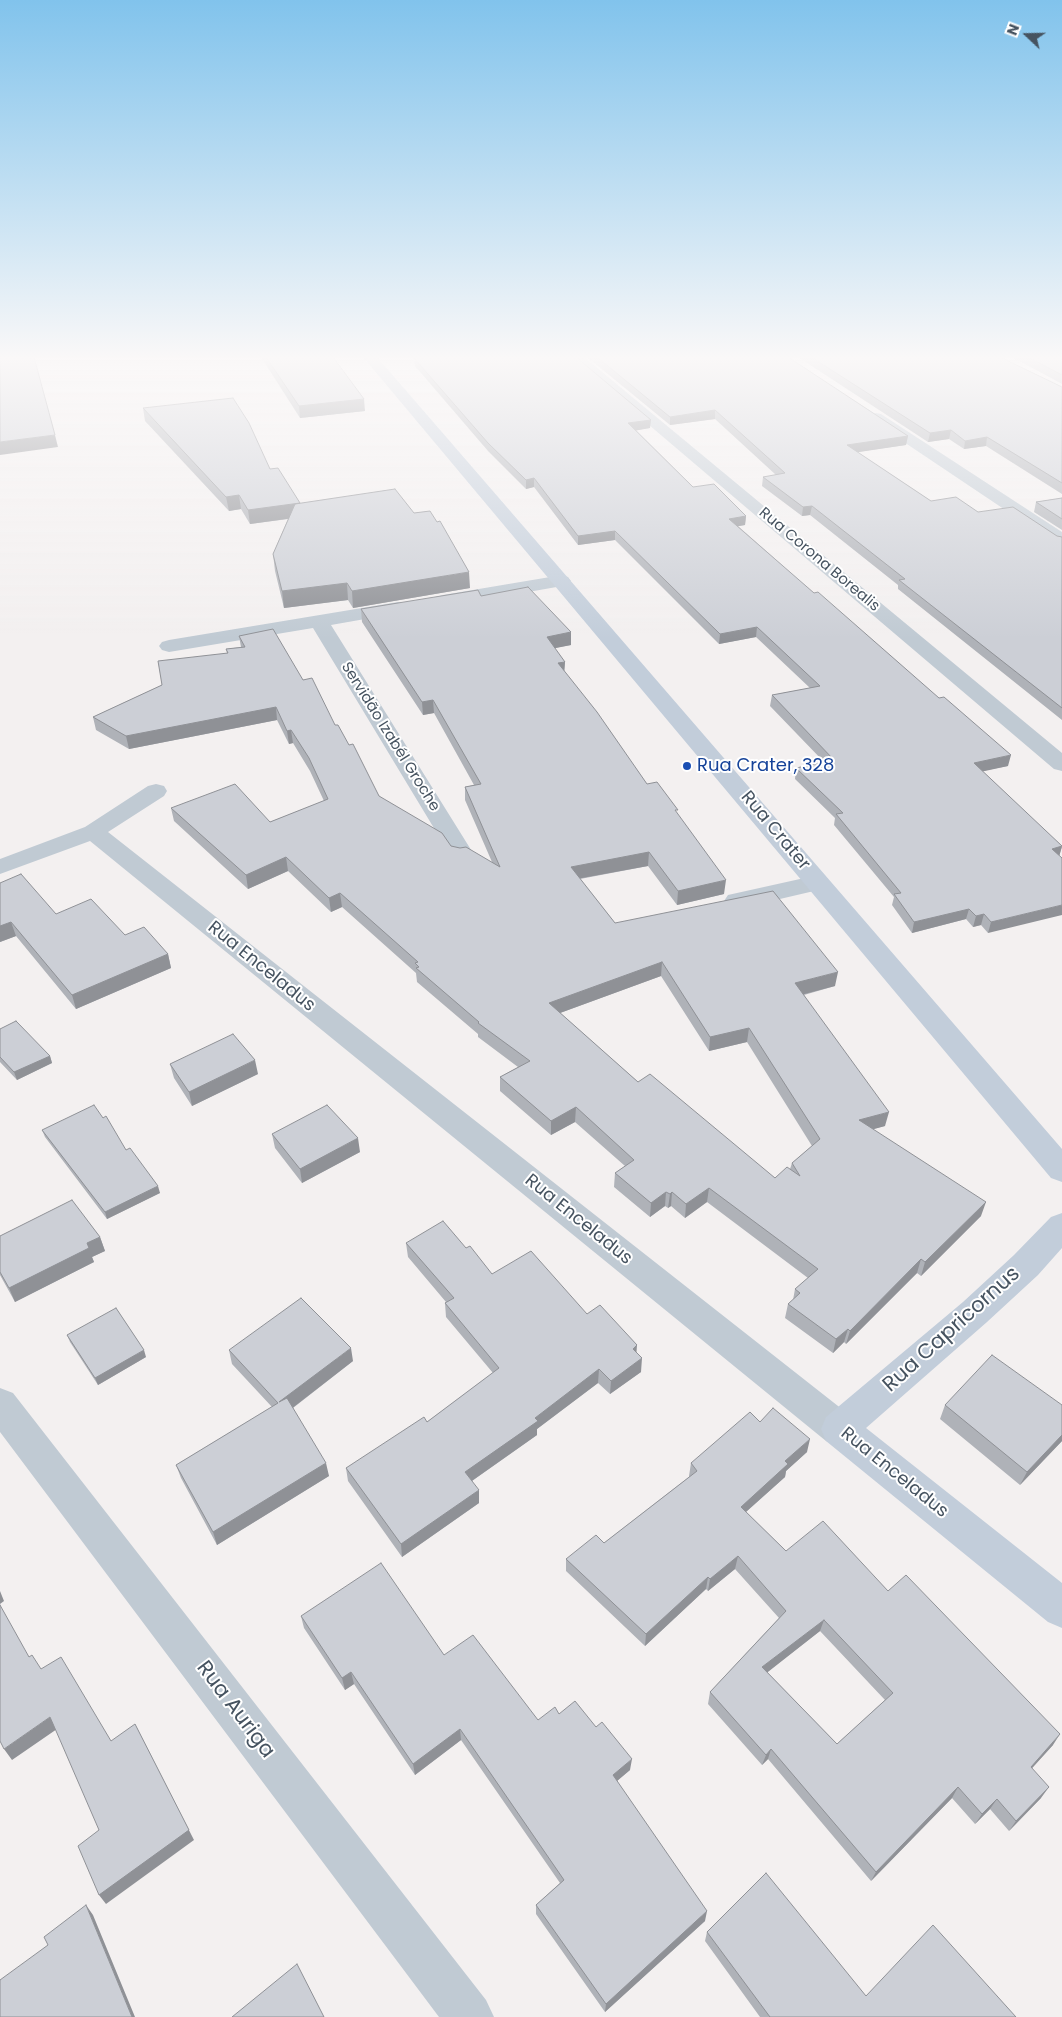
<!DOCTYPE html>
<meta charset="utf-8">
<style>
body{margin:0}
#map{position:relative;width:1062px;height:2017px;overflow:hidden;background:#f3f0f0;font-family:Poppins,sans-serif}
canvas{display:block}
.north{position:absolute;left:1002px;top:10px;width:50px;height:50px;-webkit-text-stroke:4px #fff;paint-order:stroke;rotate:291deg;font-size:14px;font-weight:700;line-height:20px;text-align:center;color:#465360}
.north::after{content:'';display:block;margin:auto;width:18px;height:22px;background:#465360;clip-path:polygon(50% 0,100% 100%,50% 72%,0 100%)}
</style>
<div id="map">
<canvas width="1062" height="2017"></canvas>
<div class="north">N</div>
</div>
<script>
const ctx = document.querySelector('canvas').getContext('2d');
ctx.lineJoin = 'round';
const toPath = rows => new Path2D(rows.map(r => 'M' + r).join(''));
function paint(path, color) { ctx.fillStyle = color; ctx.fill(path, 'evenodd'); }
function stroke(path, color, width, dash) { ctx.strokeStyle = color; ctx.lineWidth = width; ctx.lineCap = dash ? 'butt' : 'round'; ctx.setLineDash(dash || []); ctx.stroke(path); }
function write(font, color, halo, rows, align = 'center') {
  ctx.font = font + ' Poppins,sans-serif'; ctx.lineWidth = 4; ctx.setLineDash([]); ctx.textBaseline = 'middle'; ctx.strokeStyle = halo; ctx.fillStyle = color; for (const [text, x, y, turn = 0] of rows) {
    ctx.save(); ctx.translate(x, y); ctx.rotate((+turn || 0) * Math.PI / 180); ctx.textAlign = isNaN(turn) ? turn : align; if (halo) ctx.strokeText(text, 0, 0); ctx.fillText(text, 0, 0); ctx.restore();
  }
}
paint(toPath([
 [569,357,584,357,1062,753,1062,771,1054,769,569,357],
 [876,413,881,414,1062,532,1062,545,1056,544,871,420,869,417,871,414,876,413],
 [562,575,568,577,571,581,568,585,443,607,436,605,434,601,436,597,443,595,562,575],
 [398,602,405,604,407,608,405,612,331,625,473,853,470,858,461,860,452,858,449,853,313,628,169,652,162,650,159,646,162,642,169,640,398,602],
 [156,784,164,786,167,791,164,796,108,832,852,1417,857,1429,852,1441,839,1446,826,1441,90,841,0,874,0,859,85,827,148,786,156,784],
 [818,875,827,878,830,883,827,888,737,909,728,907,724,901,728,895,818,875],
 [0,1388,13,1393,486,2000,494,2017,439,2017,0,1432,0,1388]
]), '#c0cad3');
paint(toPath([
 [363,357,377,357,1062,1149,1062,1182,1051,1178,363,357],
 [1062,1213,1062,1248,1038,1275,987,1322,866,1428,1062,1583,1062,1628,1048,1622,826,1441,821,1429,826,1417,963,1302,1014,1255,1051,1217,1062,1213]
]), '#c2cdda');
paint(toPath([
 [261,357,333,357,365,411,300,418],
 [412,357,576,357,650,428,636,430,693,487,746,516,745,525,738,526,1008,766,982,771,1062,847,1059,856,988,933,981,925,973,927,966,919,912,933,892,905,894,897,834,825,835,818,795,779,796,768,824,762,770,706,772,695,810,688,756,637,719,644,615,540,578,545,534,487,526,489,488,451,415,366,414,359],
 [587,357,788,357,908,436,906,445,857,452,931,501,978,512,1057,536,1062,537,1062,720,898,589,898,585,810,515,802,516,762,486,763,477,776,475,715,419,670,425],
 [798,357,1000,357,1062,387,1062,494,986,446,964,449,949,439,928,442],
 [1012,357,1062,357,1062,384],
 [143,408,270,469,300,503,470,588,353,608,348,600,284,608,275,571,273,554,288,519,250,524,241,509,229,511,145,421],
 [1062,498,1062,530,1034,512,1036,502],
 [481,596,571,632,571,645,554,648,565,662,564,672,647,784,677,814,724,894,677,905,648,866,580,879,615,923,835,986,804,995,885,1126,873,1129,981,1216,921,1276,917,1273,846,1344,844,1342,833,1353,785,1318,788,1304,793,1300,795,1289,808,1278,707,1202,685,1218,671,1206,668,1208,665,1206,650,1217,614,1187,615,1173,625,1166,575,1122,551,1135,500,1091,500,1077,518,1067,478,1037,478,1034,417,982,416,973,342,907,331,912,288,871,248,889,174,821,171,808,270,822,324,801,310,771,293,743,289,744,277,720,129,749,96,730,93,717,162,685,227,653,226,649,241,647,239,636,303,680,349,745,379,796,451,846,492,862,465,800,465,787,474,785,434,713,423,715,362,622,361,609],
 [661,976,709,1051,747,1042,812,1146,792,1163,790,1169,775,1178,638,1082,560,1013],
 [0,883,56,914,125,935,168,954,171,968,76,1009,16,936,0,942],
 [0,1029,50,1056,52,1063,17,1080,0,1062],
 [170,1064,258,1074,192,1106,174,1078],
 [42,1130,126,1150,160,1193,107,1219,45,1137],
 [272,1134,360,1152,302,1183,275,1148],
 [0,1236,100,1237,105,1251,92,1257,94,1262,15,1302,0,1275],
 [406,1243,466,1248,492,1274,587,1314,636,1352,641,1372,610,1394,598,1383,537,1429,537,1435,472,1481,479,1503,402,1557,348,1481,346,1468,427,1422,493,1373,446,1317,445,1303,446,1302,408,1257],
 [67,1335,146,1357,98,1385,70,1342],
 [229,1350,353,1361,293,1408,329,1476,217,1545,181,1478,176,1465,272,1407,232,1364],
 [945,1405,1062,1405,1062,1441,1020,1485,940,1419],
 [760,1422,807,1452,786,1471,785,1477,746,1512,786,1551,888,1591,1053,1745,1032,1768,1041,1798,1009,1831,990,1809,975,1824,952,1798,871,1881,768,1759,762,1765,708,1704,710,1692,779,1618,735,1569,708,1591,706,1589,645,1646,566,1571,566,1559,604,1543,689,1477,689,1476,691,1463],
 [820,1631,885,1700,837,1744,767,1672],
 [301,1616,444,1655,538,1720,559,1714,596,1727,630,1770,617,1781,705,1921,605,2012,536,1914,536,1905,560,1883,461,1740,415,1775,354,1684,345,1690,304,1628],
 [707,1932,866,1996,1016,2017,760,2017,705,1941]
]), '#afb2b8');
paint(toPath([
 [364,399,365,411,300,418,299,406],
 [715,410,715,419,670,425,670,417],
 [651,420,650,428,628,432,628,423],
 [951,430,949,439,928,442,930,433],
 [55,435,58,447,0,455,0,442],
 [908,436,906,445,846,454,847,445],
 [987,437,986,446,964,449,965,441],
 [534,478,534,487,526,489,526,480],
 [239,495,241,509,229,511,226,497],
 [300,503,301,517,250,524,248,510],
 [812,506,810,515,802,516,803,507],
 [746,516,745,525,728,528,729,519],
 [615,531,615,540,578,545,578,536],
 [469,572,470,588,353,608,352,591],
 [347,583,348,600,284,608,282,591],
 [757,627,756,637,719,644,720,634],
 [571,632,571,645,546,650,547,637],
 [565,662,564,675,558,663],
 [433,700,434,713,423,715,422,702],
 [276,707,277,720,129,749,126,736],
 [291,730,293,743,289,744,287,731],
 [1011,755,1008,766,971,774,974,763],
 [1062,846,1059,857,1052,849],
 [649,852,648,866,571,880,571,867],
 [286,857,288,871,248,889,246,875],
 [726,880,724,894,677,905,678,891],
 [340,893,342,907,331,912,329,898],
 [1062,905,1062,915,988,933,991,922],
 [969,909,966,919,912,933,914,922],
 [984,914,981,925,973,927,976,916],
 [11,922,16,936,0,942,0,926],
 [168,954,171,968,76,1009,72,995],
 [662,962,661,976,549,1017,549,1003],
 [838,972,835,986,793,997,795,983],
 [749,1028,747,1042,709,1051,710,1037],
 [50,1056,52,1063,17,1080,14,1072],
 [255,1060,258,1074,192,1106,189,1092],
 [576,1107,575,1122,551,1135,551,1121],
 [889,1112,885,1126,856,1134,859,1120],
 [358,1138,360,1152,302,1183,300,1169],
 [158,1186,160,1193,107,1219,105,1212],
 [709,1188,707,1202,685,1218,686,1204],
 [666,1192,665,1206,650,1217,651,1203],
 [672,1192,671,1206,668,1208,670,1194],
 [986,1202,981,1216,921,1276,925,1262],
 [100,1237,105,1251,92,1257,94,1262,15,1302,9,1288,87,1243],
 [921,1259,917,1273,846,1344,850,1331],
 [848,1329,844,1342,833,1353,836,1339],
 [637,1345,636,1359,633,1349],
 [351,1348,353,1361,282,1416,279,1402],
 [144,1350,146,1357,98,1385,95,1378],
 [642,1358,641,1372,610,1394,611,1381],
 [599,1369,598,1383,537,1429,537,1435,466,1485,465,1472,535,1418],
 [1062,1435,1062,1441,1020,1485,1027,1472],
 [810,1439,807,1452,786,1471,785,1477,738,1519,741,1507,785,1461],
 [326,1463,329,1476,217,1545,213,1532],
 [479,1490,479,1503,402,1557,401,1544],
 [738,1556,735,1569,708,1591,710,1579],
 [708,1577,706,1589,645,1646,646,1634],
 [0,1591,4,1601,0,1604],
 [824,1620,820,1631,759,1679,762,1667],
 [351,1672,354,1684,345,1690,342,1678],
 [50,1717,57,1729,12,1760,4,1749],
 [135,1724,194,1840,106,1904,99,1895],
 [460,1729,461,1740,415,1775,413,1764],
 [1060,1734,1053,1745,1024,1777,1031,1767],
 [771,1749,768,1759,762,1765,766,1755],
 [632,1759,630,1770,611,1786,613,1775],
 [958,1787,952,1798,871,1881,876,1872],
 [1049,1787,1041,1798,1009,1831,1016,1821],
 [997,1799,990,1809,975,1824,982,1814],
 [86,1905,93,1915,135,2017,132,2017],
 [707,1911,705,1921,605,2012,606,2004]
]), '#8f9196');
const building = toPath([
 [0,357,34,357,55,435,0,442,0,357],
 [266,357,333,357,364,399,299,406,266,357],
 [419,357,576,357,651,420,628,423,693,487,714,484,746,516,729,519,814,593,818,592,939,698,944,697,1011,755,974,763,1062,846,1052,849,1062,858,1062,905,991,922,984,914,976,916,969,909,914,922,894,894,901,893,836,814,843,813,796,768,834,760,772,695,820,686,757,627,720,634,615,531,578,536,534,478,526,480,488,443,414,358,419,357],
 [597,357,788,357,908,436,847,445,931,501,956,497,978,512,1013,507,1057,536,1062,537,1062,708,899,580,905,579,812,506,803,507,763,477,785,473,715,410,670,417,597,357],
 [811,357,1000,357,1062,387,1062,483,987,437,965,441,951,430,930,433,811,357],
 [1028,357,1062,357,1062,375,1028,357],
 [233,398,249,423,270,469,278,468,300,503,248,510,239,495,226,497,143,408,233,398],
 [395,489,414,513,430,511,437,522,440,521,469,572,352,591,347,583,282,591,273,554,295,504,395,489],
 [1062,498,1062,519,1036,502,1062,498],
 [528,587,571,632,547,637,565,662,558,663,597,712,647,784,657,782,678,810,675,810,726,880,678,891,649,852,571,867,615,923,773,891,838,972,795,983,889,1112,859,1120,986,1202,925,1262,921,1259,850,1331,848,1329,836,1339,788,1304,800,1293,795,1289,818,1269,709,1188,686,1204,672,1192,670,1194,666,1192,651,1203,615,1173,634,1160,576,1107,551,1121,500,1077,530,1061,478,1023,479,1022,416,968,419,967,415,963,418,962,340,893,329,898,286,857,246,875,171,808,235,784,270,822,328,799,309,758,291,730,287,731,276,707,126,736,93,717,162,685,158,661,228,653,226,649,245,647,239,636,273,629,303,680,312,678,335,725,338,725,349,745,353,744,379,796,442,833,451,846,460,848,466,847,500,867,465,787,481,784,433,700,422,702,361,609,478,590,481,596,528,587],
 [662,962,710,1037,749,1028,820,1139,792,1163,800,1176,787,1167,775,1178,650,1074,638,1082,549,1003,662,962],
 [21,874,56,914,91,899,125,935,144,927,168,954,72,995,11,922,0,926,0,883,21,874],
 [16,1021,50,1056,14,1072,0,1057,0,1029,16,1021],
 [233,1034,255,1060,189,1092,170,1064,233,1034],
 [94,1105,103,1118,106,1116,126,1150,130,1148,158,1186,105,1212,42,1130,94,1105],
 [327,1105,358,1138,300,1169,272,1134,327,1105],
 [72,1200,100,1237,87,1243,89,1248,9,1288,0,1272,0,1236,72,1200],
 [443,1221,466,1248,470,1246,492,1274,531,1251,587,1314,600,1305,637,1345,633,1349,642,1358,611,1381,599,1369,535,1418,538,1421,465,1472,479,1490,401,1544,346,1468,424,1417,427,1422,499,1368,445,1303,454,1298,406,1243,443,1221],
 [301,1298,351,1348,279,1402,287,1398,326,1463,213,1532,176,1465,278,1403,229,1350,301,1298],
 [116,1308,144,1350,95,1378,67,1335,116,1308],
 [992,1355,1062,1405,1062,1435,1027,1472,945,1405,992,1355],
 [773,1408,810,1439,785,1461,788,1464,741,1507,786,1551,823,1521,888,1591,906,1575,1060,1734,1031,1767,1049,1787,1016,1821,997,1799,982,1814,958,1787,876,1872,771,1749,766,1755,710,1692,786,1611,738,1556,710,1579,708,1577,646,1634,566,1559,596,1535,604,1543,697,1471,691,1463,750,1412,760,1422,773,1408],
 [824,1620,893,1693,837,1744,762,1667,824,1620],
 [381,1563,444,1655,473,1635,538,1720,555,1707,559,1714,575,1701,596,1727,602,1722,632,1759,613,1775,707,1911,606,2004,536,1905,564,1880,460,1729,413,1764,351,1672,342,1678,301,1616,381,1563],
 [0,1605,29,1657,32,1655,41,1669,61,1657,111,1741,135,1724,189,1830,99,1895,78,1846,99,1830,50,1717,4,1749,0,1741,0,1605],
 [766,1873,866,1996,933,1925,1016,2017,770,2017,707,1932,766,1873],
 [86,1905,132,2017,0,2017,0,1980,48,1945,44,1937,86,1905],
 [297,1964,324,2017,232,2017,297,1964]
]);
paint(building, '#cccfd6');
stroke(building, '#8f9196', 1);
const sky = ctx.createLinearGradient(0, 0, 0, 639);
sky.addColorStop(0, '#81c3ec');
sky.addColorStop(0.56, '#faf8f8');
sky.addColorStop(1, '#faf8f800');
ctx.fillStyle = sky;
ctx.fillRect(0, 0, 1062, 639);
for (const [x, y, r, color] of [
 [687,766,5,"#1a4fb4"]
]) { const dot = new Path2D(); dot.arc(x, y, r, 0, 2 * Math.PI); ctx.fillStyle = color; ctx.fill(dot); stroke(dot, '#fff', 2); }
write('15px', '#465360', '#fff', [
 ["Rua Corona Borealis",819,560,40],
 ["Servidão Izabél Groche",390,737,58]
]);
write('18px', '#164399', '#fff', [
 ["Rua Crater, 328",697,766]
], 'left');
write('18px', '#465360', '#fff', [
 ["Rua Crater",775,831,50],
 ["Rua Enceladus",261,967,39],
 ["Rua Enceladus",578,1220,39],
 ["Rua Enceladus",894,1473,39]
]);
write('21px', '#465360', '#fff', [
 ["Rua Capricornus",952,1330,-42],
 ["Rua Auriga",235,1710,53]
]);
</script>
